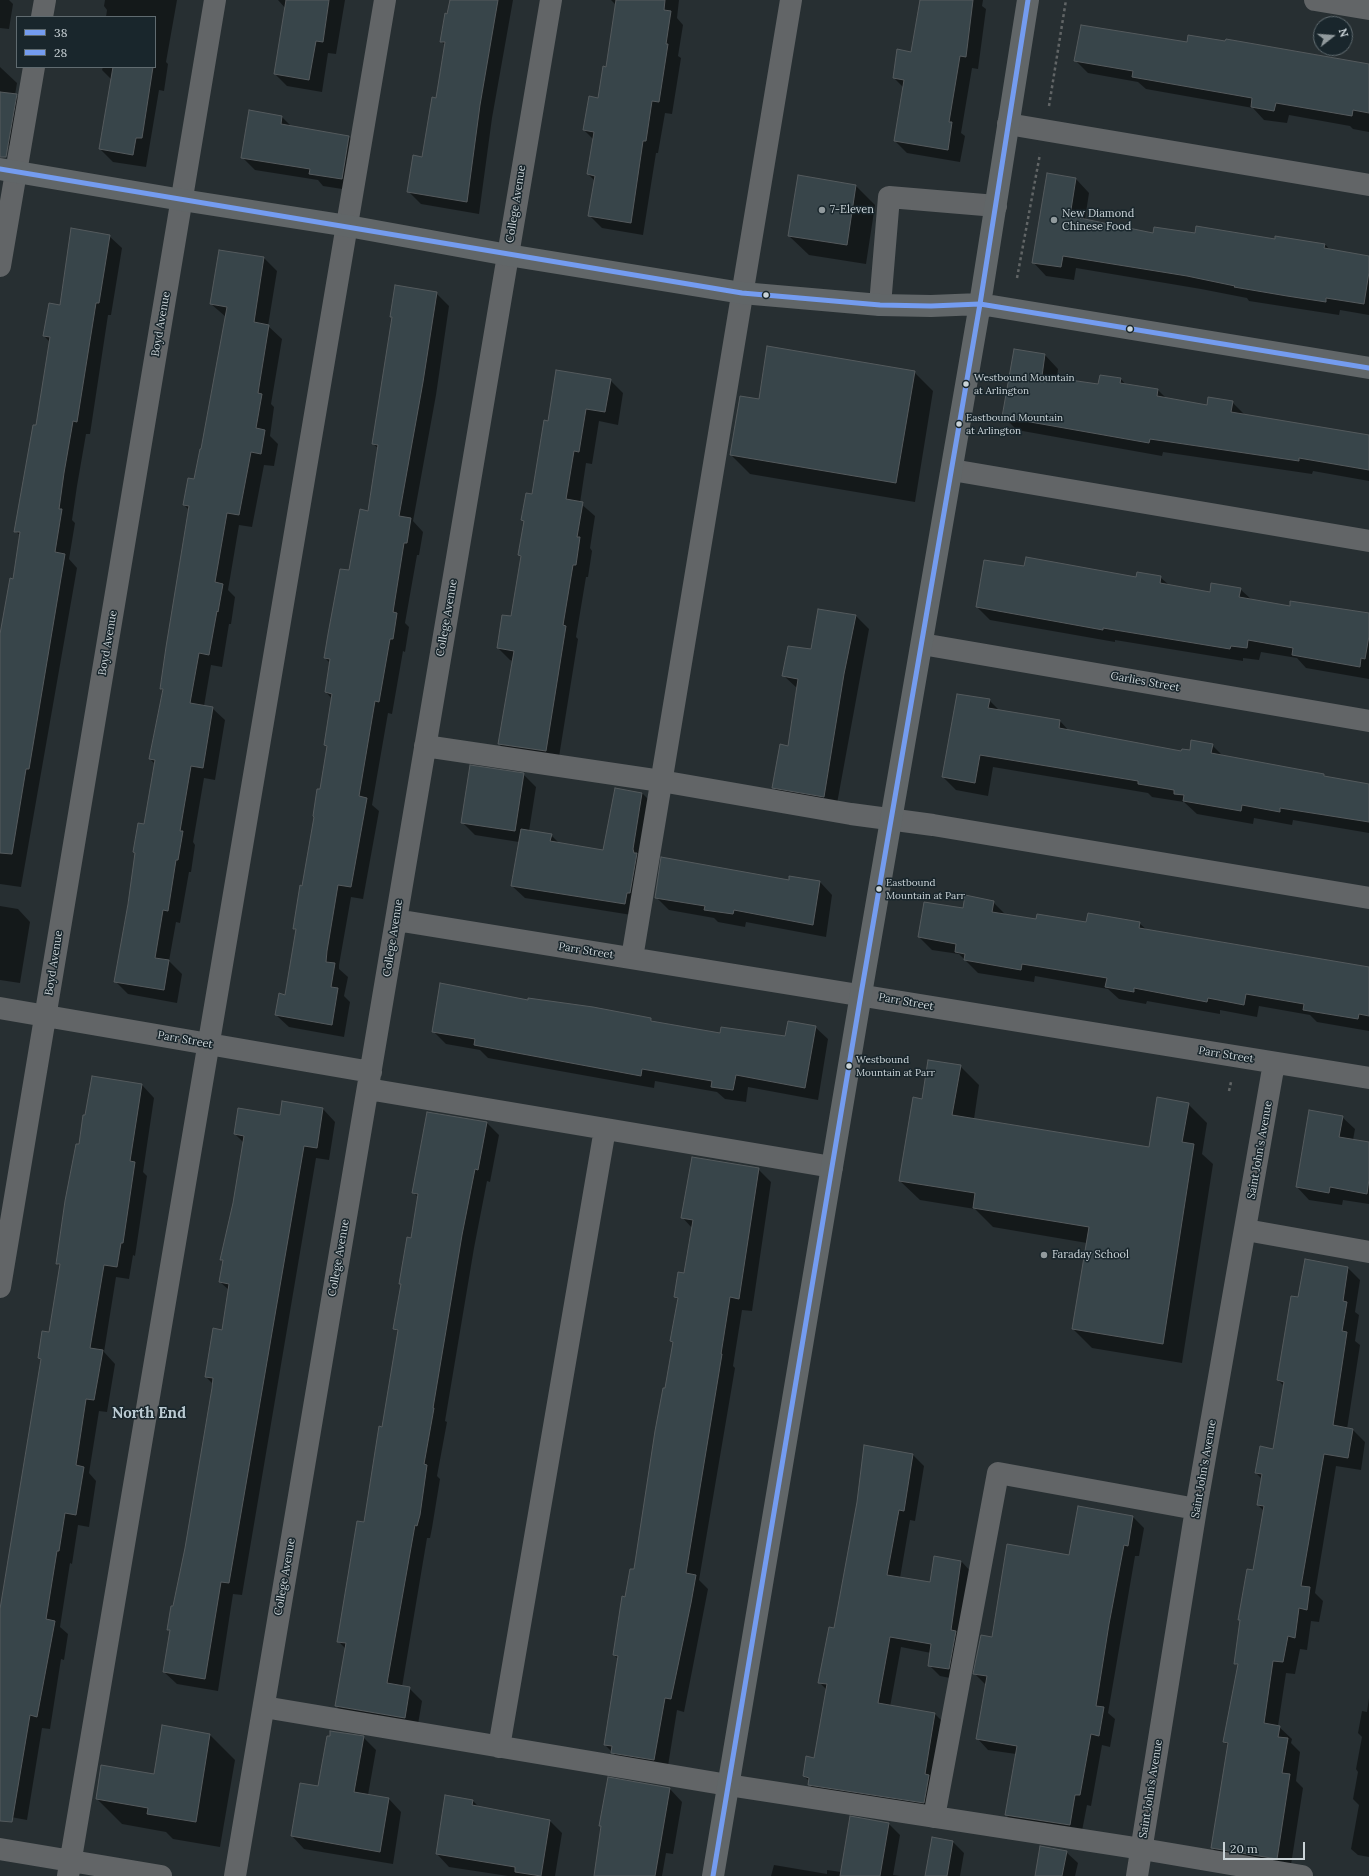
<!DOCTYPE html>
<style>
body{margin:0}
#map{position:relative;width:1369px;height:1876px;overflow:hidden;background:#272f32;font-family:Lora,serif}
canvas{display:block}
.legend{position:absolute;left:16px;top:16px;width:140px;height:52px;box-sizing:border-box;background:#19262c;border:1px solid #606b70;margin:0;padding:5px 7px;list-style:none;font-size:12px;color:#cad3d7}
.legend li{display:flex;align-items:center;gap:8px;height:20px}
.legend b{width:20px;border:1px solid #606b70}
.north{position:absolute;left:1313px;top:16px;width:40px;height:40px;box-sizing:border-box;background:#19262c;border:1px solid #606b70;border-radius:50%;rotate:73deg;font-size:11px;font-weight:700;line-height:16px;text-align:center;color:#cad3d7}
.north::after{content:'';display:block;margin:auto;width:14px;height:18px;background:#919a9d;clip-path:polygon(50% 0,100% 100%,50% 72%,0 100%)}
.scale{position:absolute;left:1223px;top:1842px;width:82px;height:18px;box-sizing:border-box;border:2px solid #cad3d7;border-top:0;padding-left:5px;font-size:12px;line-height:14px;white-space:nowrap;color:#cad3d7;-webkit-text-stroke:3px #19262c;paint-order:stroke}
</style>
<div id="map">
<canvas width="1369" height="1876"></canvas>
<ul class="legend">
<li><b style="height:5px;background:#749cf0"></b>38</li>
<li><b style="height:5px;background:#749cf0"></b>28</li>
</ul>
<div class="north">N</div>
<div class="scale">20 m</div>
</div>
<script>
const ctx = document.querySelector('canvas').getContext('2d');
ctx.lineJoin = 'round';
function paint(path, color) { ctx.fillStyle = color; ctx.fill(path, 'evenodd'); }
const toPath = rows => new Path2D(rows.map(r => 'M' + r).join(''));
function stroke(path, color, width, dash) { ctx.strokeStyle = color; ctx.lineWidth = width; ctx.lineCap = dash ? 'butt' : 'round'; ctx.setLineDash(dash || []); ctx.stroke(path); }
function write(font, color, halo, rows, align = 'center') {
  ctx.font = font + ' Lora,serif'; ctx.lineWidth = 3; ctx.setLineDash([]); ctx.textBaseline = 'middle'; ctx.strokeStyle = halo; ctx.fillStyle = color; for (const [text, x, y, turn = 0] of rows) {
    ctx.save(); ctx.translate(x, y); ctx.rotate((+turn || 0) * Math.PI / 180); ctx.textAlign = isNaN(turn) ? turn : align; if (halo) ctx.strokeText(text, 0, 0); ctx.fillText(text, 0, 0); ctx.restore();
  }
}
paint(toPath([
 [0,0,9,0,13,4,9,29,0,28],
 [105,0,177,0,166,62,168,64,164,91,159,90,146,167,113,162,100,149,112,80,102,70,103,67,155,67,155,17,106,17,107,10,104,6],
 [278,0,345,0,336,54,328,53,322,92,287,86,275,74,286,9],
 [451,0,513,0,492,118,479,214,421,204,408,191,423,158,437,99,446,46,441,41],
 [611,0,679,0,677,18,683,25,678,56,681,58,672,114,665,113,658,153,656,153,643,235,602,228,590,216,595,181,588,174,594,140,584,130,599,99,607,68,617,6],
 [921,0,983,0,982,6,986,9,978,69,972,68,961,133,965,136,960,162,907,153,895,141,903,87,894,78,912,53],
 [1187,43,1369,65,1369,132,1353,129,1350,126,1289,115,1287,123,1264,120,1253,108,1146,89,1138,82,1088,73,1076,61],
 [0,67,17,83,15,95,35,114,29,149,0,144],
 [282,117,292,127,349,137,362,150,355,191,323,186,318,180,255,170,242,157],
 [1076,179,1089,193,1085,219,1108,223,1111,227,1154,234,1245,236,1325,244,1330,250,1369,257,1369,315,1340,310,1339,315,1249,301,1247,298,1201,289,1076,268,1074,280,1046,276,1033,262],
 [856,186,875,205,866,264,809,255,789,236],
 [109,236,122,248,111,315,108,315,90,434,86,434,77,486,72,520,75,523,69,559,77,568,21,887,0,884,0,648,21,536,15,531,37,426,50,342,44,336,61,306],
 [220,251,264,258,277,271,268,326,282,339,271,404,274,407,270,436,278,444,274,466,264,465,252,527,239,525,228,590,235,597,231,624,229,624,222,667,211,665,204,706,212,708,225,720,215,780,204,778,193,842,195,845,191,872,189,872,180,923,176,922,169,961,182,974,177,1003,128,994,115,981,136,855,134,852,145,826,155,764,150,759,163,691,161,689,190,511,184,505,195,481,202,450,226,317,211,304],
 [436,293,449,306,436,395,413,521,423,532,419,555,417,555,405,623,409,627,405,652,403,651,392,714,388,713,372,805,379,811,363,899,351,897,339,965,339,969,348,977,344,996,350,1002,344,1037,289,1027,276,1015,286,996,297,931,294,929,321,791,328,748,325,745,332,699,326,692,330,663,325,658,368,512,379,449,373,444,393,319,391,316],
 [1045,355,1058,369,1057,379,1099,385,1121,379,1126,385,1158,390,1167,399,1208,406,1232,402,1246,416,1369,436,1369,481,1313,471,1312,474,1163,452,1162,456,1017,430,1004,417],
 [914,372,933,391,915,502,750,474,731,455,759,400],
 [610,380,623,393,618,425,599,421,592,464,586,463,580,503,595,516,590,548,592,551,588,577,586,577,576,637,578,639,558,763,511,757,499,744,513,661,510,660,498,648,512,618,522,558,519,555,525,522,522,520,532,495,549,422],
 [1025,567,1137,578,1160,577,1170,586,1211,593,1240,589,1252,600,1290,607,1369,614,1369,679,1306,668,1297,658,1261,652,1259,660,1243,658,1243,661,1115,640,1115,642,990,620,977,607],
 [818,610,856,616,869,629,836,809,786,800,773,787,789,747,798,689,784,676,812,650],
 [989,700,1000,711,1060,721,1070,732,1182,752,1212,745,1224,757,1324,775,1326,777,1369,785,1369,833,1293,820,1292,825,1254,818,1253,824,1197,814,1184,802,1152,797,1148,793,993,767,988,796,956,790,943,777],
 [523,774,536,787,529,831,551,835,560,844,604,851,615,789,642,793,655,806,638,916,525,898,512,886,519,842,475,835,462,822],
 [820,882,832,895,826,937,746,922,745,927,718,922,714,918,669,910,656,897],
 [993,902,1006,915,1037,921,1139,923,1147,930,1369,972,1369,1031,1317,1022,1310,1015,1259,1006,1257,1017,1220,1010,1220,1014,1147,1001,1146,1004,1119,999,1108,989,1035,976,1034,982,978,973,959,954,932,950,919,937,964,910],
 [0,906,18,909,30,922,20,983,0,980],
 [529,1002,651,1019,654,1023,720,1034,786,1037,815,1027,828,1039,818,1100,748,1087,746,1102,725,1099,717,1092,655,1081,654,1088,488,1058,480,1050,446,1044,433,1031],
 [960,1066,979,1085,974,1119,1150,1148,1188,1104,1207,1123,1202,1154,1213,1164,1182,1363,1092,1348,1073,1329,1087,1243,993,1227,975,1209,920,1200,900,1181,923,1100],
 [142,1085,154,1098,143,1172,147,1176,135,1256,133,1255,129,1279,116,1277,104,1352,115,1364,107,1412,99,1411,89,1473,96,1481,89,1527,78,1525,72,1564,70,1563,60,1627,68,1634,64,1660,61,1659,50,1729,42,1728,27,1820,0,1815,0,1614,42,1361,39,1358,50,1333,60,1267,57,1263,79,1146],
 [323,1109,335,1122,329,1160,316,1158,242,1595,233,1594,218,1691,177,1684,164,1672,171,1632,168,1629,186,1549,213,1384,206,1377,223,1331,229,1290,220,1282,224,1262,221,1259,234,1203,244,1143,235,1134,281,1116],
 [1342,1117,1355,1129,1353,1140,1369,1143,1369,1204,1343,1200,1342,1205,1309,1200,1297,1187],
 [487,1123,499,1135,490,1182,487,1181,474,1248,445,1421,447,1422,437,1476,440,1479,432,1528,430,1538,427,1538,402,1687,409,1688,422,1701,417,1730,349,1719,336,1706,346,1649,338,1641,365,1523,383,1428,399,1333,394,1328,402,1285,400,1283,412,1239,419,1198,413,1192],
 [758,1169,771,1182,752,1311,742,1310,733,1366,735,1368,699,1580,708,1589,684,1712,677,1710,667,1772,625,1765,605,1745,619,1660,614,1655,626,1598,635,1571,674,1343,671,1341,678,1300,675,1297,684,1275,692,1228,682,1217],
 [1348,1268,1360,1280,1355,1312,1359,1315,1355,1341,1360,1345,1347,1429,1353,1430,1365,1442,1361,1470,1336,1466,1315,1593,1323,1601,1319,1622,1311,1621,1307,1650,1300,1649,1295,1674,1286,1673,1278,1726,1292,1739,1291,1743,1300,1752,1296,1781,1303,1788,1290,1871,1225,1860,1212,1848,1229,1746,1224,1742,1239,1667,1235,1663,1254,1571,1264,1511,1258,1505,1262,1479,1256,1473,1274,1450,1285,1387,1278,1380,1299,1299],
 [865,1447,913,1455,924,1466,915,1521,910,1520,900,1578,931,1584,961,1561,972,1573,960,1680,940,1676,929,1665,931,1653,901,1647,890,1707,935,1714,946,1725,935,1813,820,1796,809,1784,810,1782,804,1776,815,1759,827,1690,819,1682,835,1629,858,1502],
 [1133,1517,1144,1528,1139,1556,1135,1556,1108,1713,1115,1719,1110,1747,1102,1745,1091,1806,1087,1805,1081,1836,1017,1826,1006,1815,1016,1754,988,1750,977,1738,986,1685,974,1673,993,1638,1070,1556],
 [1369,1698,1369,1857,1358,1855,1351,1849,1359,1805,1353,1799,1358,1772,1356,1769,1362,1737,1358,1733,1362,1711,1367,1712],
 [210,1735,235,1760,220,1847,173,1839,166,1832,122,1824,97,1799,102,1766,155,1775],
 [363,1737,376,1750,368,1795,389,1799,401,1812,393,1864,304,1849,292,1836,300,1784,319,1787],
 [670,1789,682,1802,673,1854,666,1853,662,1876,594,1876],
 [473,1801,479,1807,550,1821,562,1833,555,1876,508,1876,449,1867,437,1854],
 [850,1818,889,1824,900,1835,893,1875,900,1876,771,1876,774,1865,827,1874,827,1870,841,1872],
 [952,1841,964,1853,960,1876,926,1876],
 [1066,1852,1078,1863,1075,1876,1036,1876]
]), '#0007');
const building = toPath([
 [286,0,329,0,323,42,316,41,309,80,274,74,286,0],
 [450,0,498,0,480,105,467,202,407,192,413,155,422,157,432,97,436,98,445,42,440,42,445,13,447,14,450,0],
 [616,0,665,0,664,10,671,11,666,44,668,44,659,102,652,101,646,141,643,141,631,223,588,216,595,176,587,174,594,132,583,130,589,96,598,98,603,66,606,67,616,0],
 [920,0,973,0,966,57,960,56,949,122,952,122,948,150,894,141,904,80,893,78,897,49,911,52,920,0],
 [1081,25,1187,42,1188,35,1225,41,1226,39,1369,64,1369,113,1353,110,1352,116,1276,103,1274,111,1251,107,1252,98,1132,77,1133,71,1074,61,1081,25],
 [113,67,153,67,142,138,136,138,133,155,99,149,113,67],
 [0,92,17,94,6,157,0,157,0,92],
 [249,110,282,116,281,124,349,136,342,179,309,174,310,169,241,158,249,110],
 [1047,173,1076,178,1070,216,1153,233,1154,227,1195,233,1196,226,1275,239,1275,236,1325,244,1324,248,1369,256,1369,272,1364,304,1326,298,1326,302,1287,296,1234,287,1235,286,1187,276,1063,256,1061,267,1032,263,1047,173],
 [798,175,856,185,847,245,788,236,798,175],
 [71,228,110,235,99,303,96,303,77,422,73,421,64,473,59,509,62,509,55,552,65,554,29,769,26,769,12,854,0,853,0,634,10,578,13,579,20,532,14,532,33,425,36,425,50,337,43,336,49,303,60,305,71,228],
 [219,250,264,257,254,322,269,325,258,393,262,394,256,428,265,430,261,454,251,452,239,515,227,513,215,582,223,584,218,612,217,611,209,655,199,653,190,703,213,707,203,768,191,766,180,831,183,831,178,860,176,860,168,911,163,910,155,958,169,960,164,990,114,982,128,904,135,853,133,852,138,823,144,824,155,760,149,759,163,689,160,689,166,647,189,506,183,505,188,478,194,479,200,449,201,449,227,307,210,304,219,250],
 [395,285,437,292,423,382,399,516,411,518,407,543,404,543,393,612,397,613,393,639,390,639,379,702,375,701,359,796,367,798,351,887,338,885,327,951,326,962,335,963,331,987,338,988,332,1025,275,1015,279,993,285,995,296,929,293,929,300,885,302,886,314,817,313,816,317,789,320,789,327,746,324,745,332,694,325,692,330,659,324,658,328,634,340,569,349,570,360,509,368,511,378,445,372,444,392,317,390,317,395,285],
 [767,346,915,371,896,483,730,455,740,396,759,399,767,346],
 [1014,349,1045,354,1042,376,1098,384,1100,375,1121,378,1120,383,1158,389,1157,396,1207,405,1208,397,1233,401,1231,412,1369,435,1369,470,1299,458,1299,461,1150,439,1149,443,1002,417,1014,349],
 [556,370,611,379,605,412,586,409,579,452,574,451,566,499,583,502,577,537,580,537,576,565,573,565,563,625,566,626,546,751,498,744,514,651,497,648,502,615,511,616,521,556,518,555,524,521,521,520,526,493,532,494,544,420,548,421,556,370],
 [1026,557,1136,577,1137,572,1161,576,1160,583,1210,592,1211,583,1241,588,1239,597,1290,606,1290,601,1369,613,1369,636,1365,659,1361,658,1360,667,1292,655,1293,648,1248,640,1247,648,1231,646,1230,649,1103,628,1103,630,976,607,984,560,1024,566,1026,557],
 [818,609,856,615,844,674,824,797,772,788,780,744,788,746,798,679,782,676,788,646,811,649,818,609],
 [957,694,990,699,988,708,1060,720,1059,728,1181,751,1182,749,1190,750,1191,740,1213,744,1211,753,1324,774,1324,776,1369,784,1369,822,1280,808,1280,812,1242,805,1241,811,1183,801,1184,795,1174,794,1174,790,1138,784,1138,781,980,755,975,783,942,777,957,694],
 [470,765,524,773,515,831,461,823,470,765],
 [615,788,642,793,633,849,634,853,637,853,630,893,627,893,625,904,511,886,521,829,552,834,550,841,603,850,615,788],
 [661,857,789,880,789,876,820,881,813,925,734,910,733,914,704,910,705,906,655,898,661,857],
 [965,895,994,901,992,912,1036,919,1037,914,1086,922,1088,913,1140,922,1139,928,1369,967,1369,1016,1359,1014,1358,1019,1303,1010,1304,1004,1246,994,1244,1005,1208,998,1207,1002,1134,988,1134,992,1105,987,1107,978,1022,964,1021,970,964,960,965,954,955,952,956,944,918,937,924,902,963,908,965,895],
 [440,983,528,1000,528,998,593,1007,651,1018,651,1021,720,1033,721,1027,785,1036,788,1021,816,1026,805,1088,736,1075,733,1090,711,1087,712,1081,642,1069,641,1076,474,1045,475,1039,432,1032,440,983],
 [928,1060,961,1065,952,1115,1149,1147,1157,1097,1189,1103,1182,1142,1194,1144,1163,1344,1072,1329,1089,1227,973,1208,975,1193,899,1181,913,1097,922,1099,928,1060],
 [92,1076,142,1084,130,1161,135,1162,123,1243,121,1243,117,1267,104,1265,90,1348,103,1350,94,1400,86,1399,76,1465,84,1467,76,1515,65,1513,59,1551,57,1551,46,1619,55,1621,37,1717,30,1715,12,1822,0,1821,0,1609,41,1359,38,1358,42,1331,49,1332,60,1264,56,1264,65,1201,76,1144,79,1144,83,1115,85,1115,92,1076],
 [282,1101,323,1108,317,1148,304,1146,229,1583,221,1582,205,1679,163,1672,170,1630,167,1630,171,1606,173,1606,185,1548,212,1388,213,1378,205,1377,213,1328,222,1330,229,1284,219,1282,223,1260,220,1260,233,1203,244,1136,234,1134,238,1108,280,1115,282,1101],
 [1309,1110,1343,1116,1339,1137,1369,1142,1369,1179,1367,1194,1330,1187,1329,1193,1296,1187,1309,1110],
 [427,1112,487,1122,478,1170,475,1169,462,1235,433,1408,434,1408,424,1464,427,1465,420,1515,417,1526,415,1525,387,1683,410,1687,405,1718,335,1706,346,1643,337,1642,357,1521,364,1522,379,1426,382,1427,398,1330,393,1329,401,1284,399,1284,407,1237,411,1238,418,1194,412,1193,427,1112],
 [692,1157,759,1168,739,1299,730,1297,721,1354,722,1354,686,1573,696,1575,691,1603,671,1699,665,1698,654,1760,611,1753,612,1746,604,1745,618,1656,613,1655,622,1596,625,1597,630,1569,634,1569,655,1431,663,1388,665,1388,673,1342,670,1341,678,1298,674,1297,678,1272,684,1273,693,1220,681,1218,692,1157],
 [1305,1259,1348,1267,1343,1301,1347,1302,1342,1331,1347,1332,1333,1425,1353,1429,1348,1458,1324,1454,1301,1586,1310,1587,1307,1610,1299,1608,1295,1638,1288,1636,1283,1662,1273,1661,1264,1723,1280,1726,1278,1737,1288,1738,1282,1773,1290,1774,1277,1859,1211,1848,1228,1743,1223,1742,1238,1664,1234,1664,1240,1620,1238,1620,1247,1569,1253,1570,1264,1506,1257,1505,1262,1474,1255,1473,1260,1446,1273,1449,1284,1382,1277,1380,1291,1296,1298,1297,1305,1259],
 [864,1445,913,1454,904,1511,899,1510,887,1575,930,1582,934,1556,961,1561,951,1630,956,1631,949,1669,928,1666,931,1644,890,1637,878,1703,935,1713,925,1774,929,1775,924,1803,808,1785,809,1778,803,1776,806,1756,814,1758,827,1684,818,1683,829,1627,834,1628,857,1502,864,1445],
 [1078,1506,1133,1516,1128,1546,1124,1545,1109,1624,1096,1706,1104,1707,1099,1736,1091,1734,1080,1795,1075,1795,1070,1825,1005,1815,1017,1746,976,1739,987,1676,973,1674,981,1635,992,1637,1007,1544,1069,1555,1078,1506],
 [162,1725,210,1734,196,1822,147,1814,148,1808,96,1799,101,1765,154,1774,162,1725],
 [330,1731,364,1736,354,1792,389,1798,380,1852,291,1836,300,1783,318,1786,327,1736,330,1736,330,1731],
 [608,1777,670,1788,655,1876,594,1876,601,1826,599,1826,608,1777],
 [445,1795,473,1800,472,1805,550,1820,541,1876,515,1872,515,1867,436,1854,445,1795],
 [850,1816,889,1823,880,1876,840,1876,850,1816],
 [932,1837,953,1841,947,1876,925,1876,932,1837],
 [1040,1846,1067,1851,1062,1876,1035,1876,1040,1846]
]);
paint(building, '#38454a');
stroke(building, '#545a5d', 1);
stroke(toPath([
 [1049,106,1066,0],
 [1017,278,1040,154],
 [1229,1091,1231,1082]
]), '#616566', 2.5, [3, 3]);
stroke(toPath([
 [1315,0,1369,9],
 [42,17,45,0],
 [1008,124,1369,185],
 [0,266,34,67],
 [880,305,889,197,996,206],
 [952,470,1369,541],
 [922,644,1369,721],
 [425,746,661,781,851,814,933,825,1369,898],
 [396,920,1369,1078],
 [632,958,791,0],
 [0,1008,371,1072],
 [368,1089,832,1167],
 [1246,1230,1369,1252],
 [0,1287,215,0],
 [264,1707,728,1785,1142,1849,1302,1876],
 [499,1747,605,1129],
 [934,1817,998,1473,1196,1509],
 [0,1849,161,1876],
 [68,1876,385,0],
 [235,1876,551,0],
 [1137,1876,1196,1509,1274,1063]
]), '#626567', 22);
stroke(toPath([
 [0,169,182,200,348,226,508,255,742,293,880,305,931,306,980,304,1369,368],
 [713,1876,861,994,980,304,1028,0]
]), '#616668', 22);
stroke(toPath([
 [713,1876,861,994,980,304,1028,0]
]), '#749cf0', 5);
stroke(toPath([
 [0,169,742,293,880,305,931,306,980,304,1369,368]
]), '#749cf0', 5);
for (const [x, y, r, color] of [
 [822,210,4,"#919a9d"],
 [1054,220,4,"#919a9d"],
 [766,295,3.5,"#cad3d7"],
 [1130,329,3.5,"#cad3d7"],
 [966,384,3.5,"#cad3d7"],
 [959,424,3.5,"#cad3d7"],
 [879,889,3.5,"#cad3d7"],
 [849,1066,3.5,"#cad3d7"],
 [1044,1255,4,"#919a9d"]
]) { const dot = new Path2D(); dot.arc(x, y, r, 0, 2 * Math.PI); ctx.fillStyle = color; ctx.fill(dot); stroke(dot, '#19262c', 1.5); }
write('10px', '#cad3d7', '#19262c', [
 ["Westbound Mountain",974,378],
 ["at Arlington",974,391],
 ["Eastbound Mountain",966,418],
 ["at Arlington",966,431],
 ["Eastbound",886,883],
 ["Mountain at Parr",886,896],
 ["Westbound",856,1060],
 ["Mountain at Parr",856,1073]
], 'left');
write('11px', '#cad3d7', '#19262c', [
 ["College Avenue",516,204,-81],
 ["Boyd Avenue",161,324,-80],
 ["College Avenue",447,618,-80],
 ["Boyd Avenue",108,643,-80],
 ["Garlies Street",1145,682,10],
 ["College Avenue",393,938,-81],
 ["Parr Street",586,951,9],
 ["Boyd Avenue",54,963,-81],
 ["Parr Street",906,1002,10],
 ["Parr Street",185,1040,10],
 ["Parr Street",1226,1055,9],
 ["Saint John's Avenue",1260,1150,-80],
 ["College Avenue",339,1258,-80],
 ["Saint John's Avenue",1204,1469,-80],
 ["College Avenue",285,1577,-80],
 ["Saint John's Avenue",1151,1789,-81]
]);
write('11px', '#cad3d7', '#19262c', [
 ["7-Eleven",830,210],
 ["New Diamond",1062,214],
 ["Chinese Food",1062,227],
 ["Faraday School",1052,1255]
], 'left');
write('bold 15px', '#bacad2', '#19262c', [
 ["North End",149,1414]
]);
</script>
